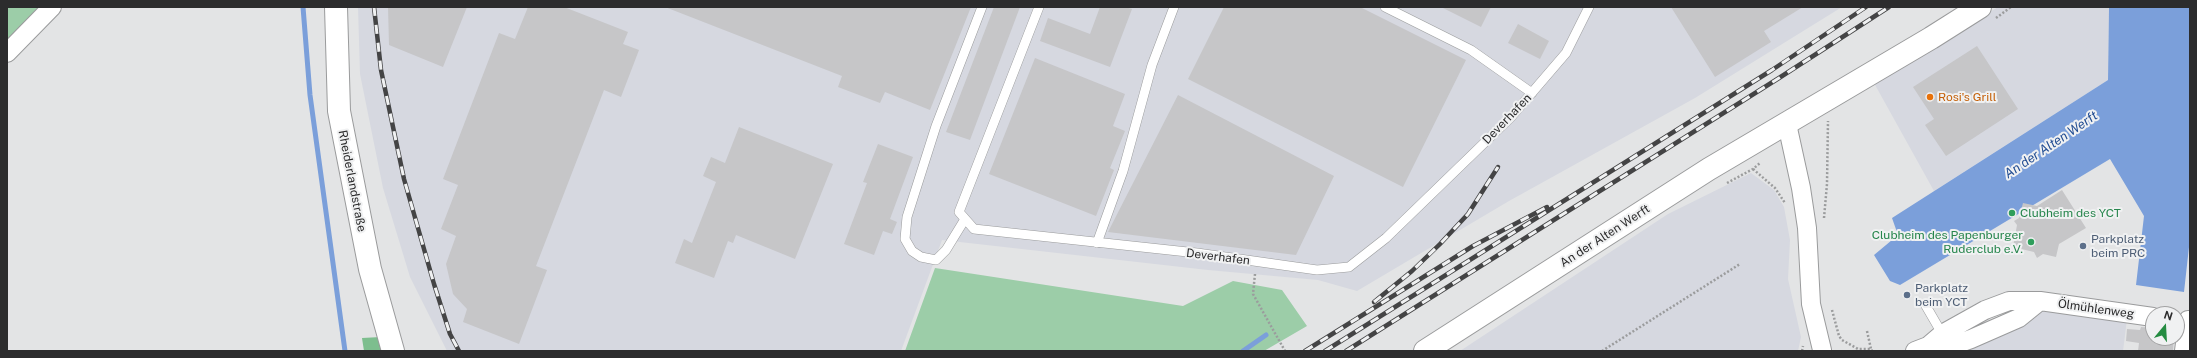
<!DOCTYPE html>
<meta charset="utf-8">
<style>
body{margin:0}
#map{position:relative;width:2197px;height:358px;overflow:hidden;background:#e3e4e5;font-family:"Public Sans",sans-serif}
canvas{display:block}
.frame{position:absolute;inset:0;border:8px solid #2c2c2d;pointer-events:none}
.north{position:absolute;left:2145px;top:306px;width:40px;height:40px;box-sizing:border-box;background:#f0f1f2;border:1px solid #a2a2a3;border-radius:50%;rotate:18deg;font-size:11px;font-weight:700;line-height:16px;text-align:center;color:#2c2c2d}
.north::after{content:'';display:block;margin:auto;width:14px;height:18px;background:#258c42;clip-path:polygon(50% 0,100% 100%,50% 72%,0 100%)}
</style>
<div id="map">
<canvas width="2197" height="358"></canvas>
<div class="frame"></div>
<div class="north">N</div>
</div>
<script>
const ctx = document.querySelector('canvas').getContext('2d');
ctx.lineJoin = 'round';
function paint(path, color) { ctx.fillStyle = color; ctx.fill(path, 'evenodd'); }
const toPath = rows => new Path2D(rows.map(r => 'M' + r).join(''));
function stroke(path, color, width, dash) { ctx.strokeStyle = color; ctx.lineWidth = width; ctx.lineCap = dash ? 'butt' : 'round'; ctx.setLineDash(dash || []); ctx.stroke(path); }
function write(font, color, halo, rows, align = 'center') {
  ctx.font = font + ' "Public Sans",sans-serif'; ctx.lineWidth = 4; ctx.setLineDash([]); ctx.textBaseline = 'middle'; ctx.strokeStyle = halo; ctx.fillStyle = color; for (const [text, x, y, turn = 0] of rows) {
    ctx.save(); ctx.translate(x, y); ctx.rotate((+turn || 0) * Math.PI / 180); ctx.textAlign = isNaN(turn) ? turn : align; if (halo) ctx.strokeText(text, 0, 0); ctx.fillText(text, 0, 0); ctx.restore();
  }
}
paint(toPath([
 [358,7,1842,7,1695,98,1509,201,1357,291,1318,280,1208,270,942,240,901,351,447,351,410,277,383,188,360,74],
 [1998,7,2112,7,2109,8,2108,80,1934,191,1874,83],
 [1751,173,1774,190,1784,207,1790,240,1788,279,1801,337,1798,351,1460,351,1668,214],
 [2048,309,2127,319,2123,351,1936,351,2012,315]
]), '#d6d8e0');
paint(toPath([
 [7,7,43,7,7,45],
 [935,268,1183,306,1233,281,1282,290,1307,326,1264,351,905,351]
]), '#9ccda8');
paint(toPath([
 [381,337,385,351,364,351,362,338]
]), '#7dbe8e');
paint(toPath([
 [2112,7,2190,7,2190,238,2184,292,2136,285,2144,216,2110,159,1900,285,1890,281,1874,255,1898,235,1892,218,2108,80,2109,8]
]), '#7b9fda');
stroke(toPath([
 [303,7,310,95,345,351],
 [1243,351,1266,335]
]), '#7b9fda', 5);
paint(toPath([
 [388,7,467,7,443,67,389,45],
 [528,7,564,7,628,32,623,44,639,50,621,97,604,90,536,266,547,270,519,344,463,322,467,309,453,294,446,264,456,236,441,229,458,185,443,179,499,33,515,39],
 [665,7,971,7,930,110,885,92,880,103,838,87,842,76],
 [994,7,1020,7,970,140,946,132],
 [1100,7,1125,7,1132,9,1110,67,1040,41,1048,18,1090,34],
 [1224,7,1360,7,1466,60,1403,187,1188,79],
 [1441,7,1491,7,1481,27],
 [1671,7,1803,7,1764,31,1771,42,1715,77],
 [1518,24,1549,41,1540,59,1508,43],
 [1977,46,2018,109,1946,156,1925,125,1934,119,1913,87],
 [1035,58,1125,94,1113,126,1125,131,1110,168,1114,170,1096,216,989,174],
 [1178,95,1334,176,1296,255,1108,232],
 [739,127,833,164,795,259,736,235,733,243,728,241,714,278,675,263,684,239,692,243,716,182,703,176,711,157,725,163],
 [878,144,913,157,890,219,897,222,892,234,883,231,874,255,844,244,867,183,863,182],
 [2062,190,2086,228,2059,244,2056,257,2043,254,2037,258,2034,252,2013,247,2017,225,2014,221,2019,218,2023,203,2037,206],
 [2141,327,2153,328,2153,338,2174,338,2173,351,2138,351,2139,343,2126,341,2127,329,2140,330]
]), '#c6c6c8');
const lane = toPath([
 [1039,7,959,212,974,229,1197,253,1317,270,1349,267,1386,238,1511,117,1566,53,1589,7],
 [1385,7,1471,50,1532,93],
 [965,219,946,250,936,260,921,257,912,251,905,239,907,217,936,126,982,7],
 [1097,243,1123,171,1152,65,1174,7],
 [1926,306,1944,337]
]);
const street = toPath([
 [7,53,52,7],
 [1787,124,1801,188,1807,228,1811,304,1822,350],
 [1928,346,1949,347,1971,339,2019,318,2040,301],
 [1915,351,1928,346,1942,334,1985,310,2009,301,2040,301,2153,317],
 [2184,351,2188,320]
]);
const secondary = toPath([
 [336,7,339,111,370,269,393,351],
 [1425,351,1709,169,1931,38,1980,7]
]);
stroke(lane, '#9a9b9c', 10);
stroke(street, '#9a9b9c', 20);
stroke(secondary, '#9a9b9c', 24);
stroke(toPath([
 [1996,18,2011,7],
 [1753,169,1775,188,1785,203],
 [1727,183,1753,169,1760,163],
 [1824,218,1827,184,1828,121],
 [1255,274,1253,294,1285,351],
 [1832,310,1839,336,1842,340,1858,349,1871,349,1872,351],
 [1867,331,1871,349],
 [1602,351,1740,264],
 [1802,351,1803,346]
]), '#9b9c9d', 2.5, [2, 2]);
stroke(lane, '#fff', 9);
stroke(street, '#fff', 18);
stroke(secondary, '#fff', 22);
const rail = toPath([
 [374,7,381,70,404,179,434,284,450,334,459,351],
 [1374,302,1412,271,1440,244,1468,214,1498,167],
 [1305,351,1473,246,1547,207],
 [1325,351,1772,70,1866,7],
 [1346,351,1779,78,1889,7]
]);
stroke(rail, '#444445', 4.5);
stroke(rail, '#f0f1f2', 3, [9]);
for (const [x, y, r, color] of [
 [1930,97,4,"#e8710a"],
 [2012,213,4,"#2e9e5b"],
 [2031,242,4,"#2e9e5b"],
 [2083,246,4,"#5c6f8a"],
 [1907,295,4,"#5c6f8a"]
]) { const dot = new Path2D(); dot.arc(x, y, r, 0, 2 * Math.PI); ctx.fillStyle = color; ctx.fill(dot); stroke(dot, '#f0f1f2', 1.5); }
write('12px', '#c56008', '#f0f1f2', [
 ["Rosi's Grill",1938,97]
], 'left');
write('12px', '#2c2c2d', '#f0f1f2', [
 ["Deverhafen",1507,119,-46],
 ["Rheiderlandstraße",352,181,79],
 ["An der Alten Werft",1605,236,-33],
 ["Deverhafen",1218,257,7],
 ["Ölmühlenweg",2096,309,8]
]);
write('12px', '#27864d', '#f0f1f2', [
 ["Clubheim des YCT",2020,213],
 ["Clubheim des Papenburger",2023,235,"right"],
 ["Ruderclub e.V.",2023,249,"right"]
], 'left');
write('12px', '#4e5e75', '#f0f1f2', [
 ["Parkplatz",2091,239],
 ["beim PRC",2091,253],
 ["Parkplatz",1915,288],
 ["beim YCT",1915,302]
], 'left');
write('italic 13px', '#224d93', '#f0f1f2', [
 ["An der Alten Werft",2051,145,-34]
]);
</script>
